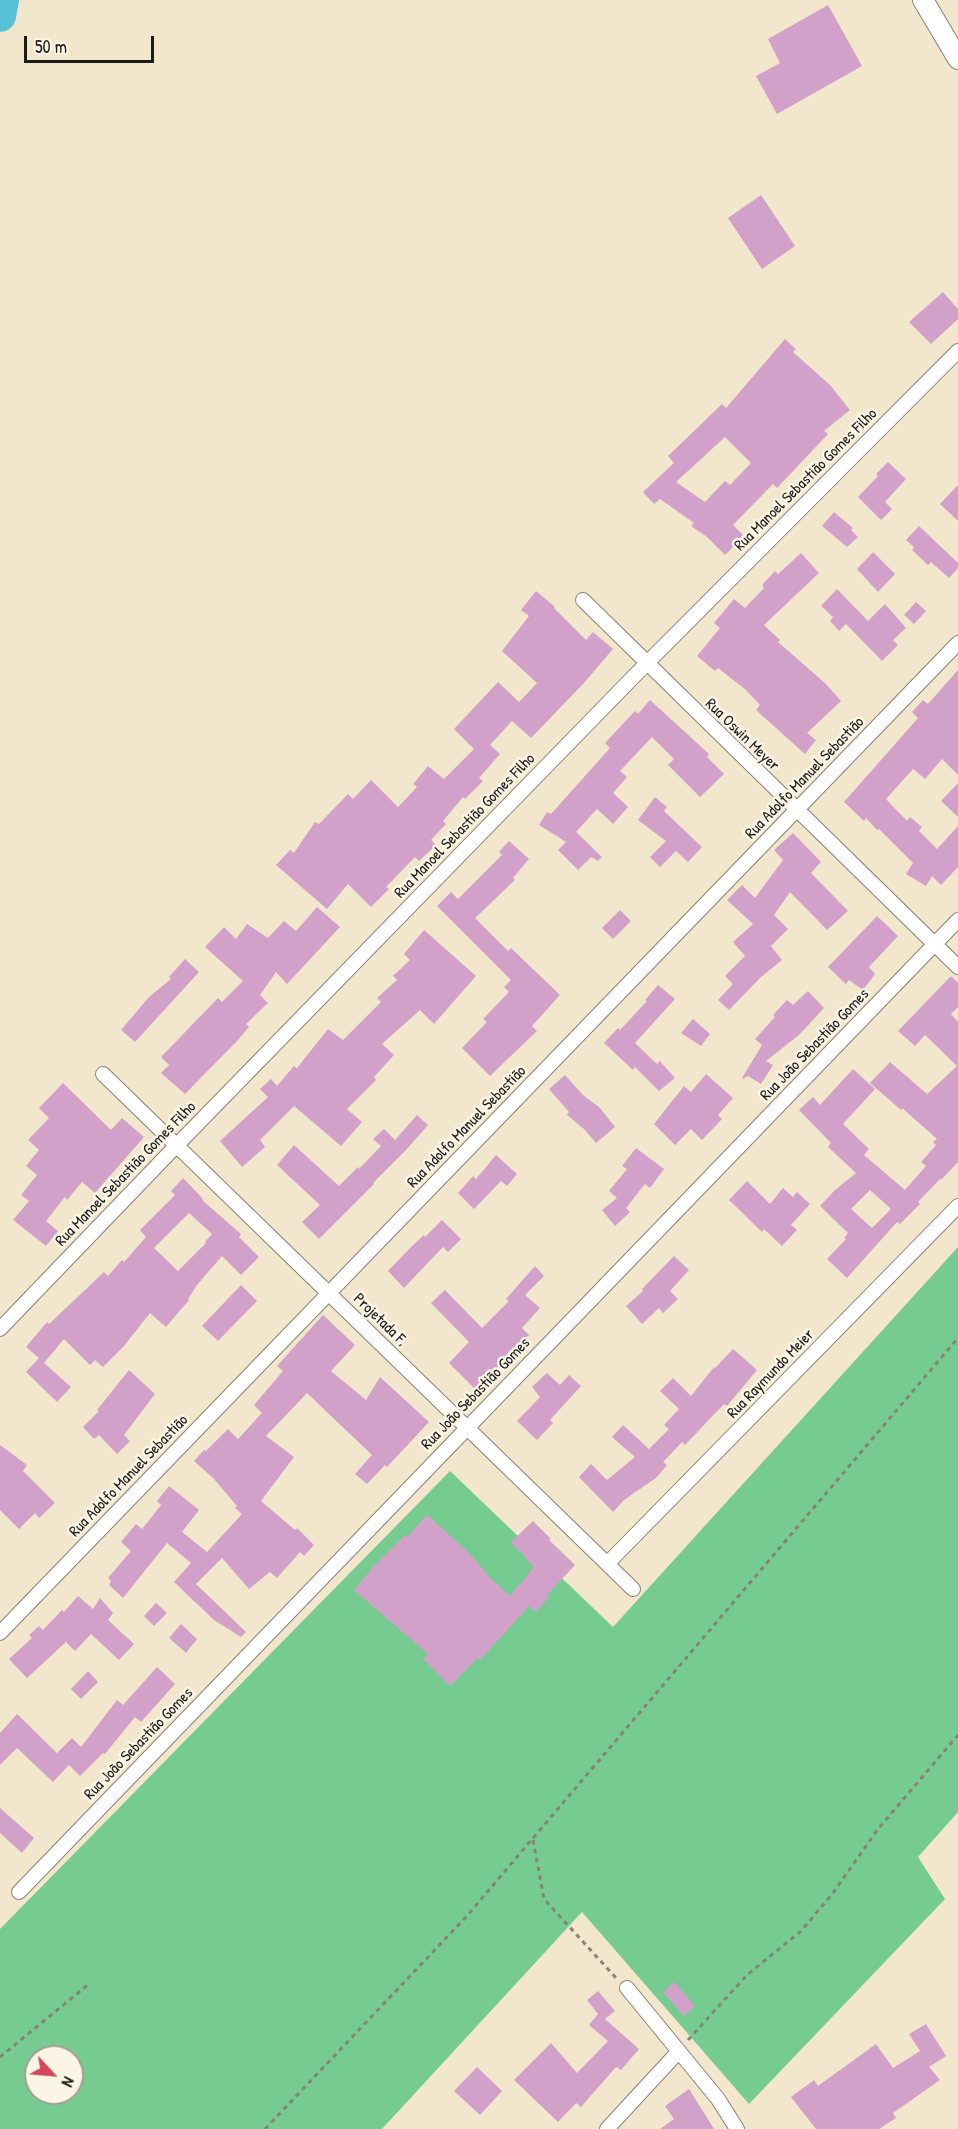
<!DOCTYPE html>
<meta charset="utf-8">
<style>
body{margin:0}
#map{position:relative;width:958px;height:2129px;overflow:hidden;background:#f2e7cc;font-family:"Patrick Hand",sans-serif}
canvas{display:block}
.north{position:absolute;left:24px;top:2045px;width:60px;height:60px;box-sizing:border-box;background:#fcf5e5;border:2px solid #a29e95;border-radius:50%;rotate:116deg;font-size:16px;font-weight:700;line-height:24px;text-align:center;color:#1c1c1c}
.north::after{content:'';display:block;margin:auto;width:21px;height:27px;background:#d1495b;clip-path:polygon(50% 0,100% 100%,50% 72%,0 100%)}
.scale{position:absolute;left:24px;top:36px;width:130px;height:27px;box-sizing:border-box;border:3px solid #1c1c1c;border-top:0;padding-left:8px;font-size:18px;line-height:21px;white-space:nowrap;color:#1c1c1c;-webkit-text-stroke:4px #fcf5e5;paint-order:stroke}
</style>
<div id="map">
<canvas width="958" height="2129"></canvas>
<div class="north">N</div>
<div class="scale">50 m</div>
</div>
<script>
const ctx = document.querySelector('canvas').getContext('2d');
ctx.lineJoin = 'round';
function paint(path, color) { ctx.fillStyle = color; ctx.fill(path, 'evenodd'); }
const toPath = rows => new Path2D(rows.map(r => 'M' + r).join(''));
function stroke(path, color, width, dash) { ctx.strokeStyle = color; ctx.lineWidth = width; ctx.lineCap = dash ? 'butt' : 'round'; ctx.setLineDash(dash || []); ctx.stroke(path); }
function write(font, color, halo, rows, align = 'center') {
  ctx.font = font + ' "Patrick Hand",sans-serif'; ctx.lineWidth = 5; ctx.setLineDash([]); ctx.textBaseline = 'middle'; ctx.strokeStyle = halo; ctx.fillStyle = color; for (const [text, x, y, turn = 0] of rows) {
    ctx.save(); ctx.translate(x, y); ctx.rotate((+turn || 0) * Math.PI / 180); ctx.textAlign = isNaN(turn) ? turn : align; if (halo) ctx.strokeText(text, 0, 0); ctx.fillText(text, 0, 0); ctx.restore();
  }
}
paint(toPath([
 [958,1247,958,1812,918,1857,945,1899,749,2104,582,1912,382,2129,0,2129,0,1929,450,1471,613,1627],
 [36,2057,72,2057,72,2093,36,2093]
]), '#76cc90');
stroke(toPath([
 [0,16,3,0]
]), '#59c1d5', 32);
paint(toPath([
 [828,5,862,66,777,114,756,76,780,63,768,39],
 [761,195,795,246,762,269,728,218],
 [943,292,958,309,958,319,931,344,909,322],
 [785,339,796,349,793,352,830,385,850,410,824,431,828,434,777,488,773,484,733,525,744,536,725,555,707,537,691,526,694,523,660,499,654,504,643,492,674,463,668,456,722,404,726,408],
 [725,437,751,463,730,485,725,481,705,502,676,482],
 [888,462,906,479,885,502,892,509,881,520,858,497,878,476,876,474],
 [958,485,958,521,940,504],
 [834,512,853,528,851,530,858,537,847,547,822,526],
 [919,526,958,563,958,568,949,578,931,562,928,565,912,550,914,547,906,540],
 [873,552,895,574,878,592,857,569],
 [801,553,819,573,764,625,780,640,778,642,826,684,841,701,807,733,816,740,805,754,756,710,760,705,746,690,718,668,715,671,697,656,720,628,714,623,734,599,745,608,764,588,762,585,775,571,778,574],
 [837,589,868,621,885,604,906,628,893,640,898,645,882,661,846,624,839,631,830,621,833,617,821,606],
 [536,591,555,607,554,608,586,640,593,632,613,649,583,684,531,738,512,721,490,745,500,754,479,778,483,781,465,799,463,797,443,821,446,824,431,840,436,845,419,861,415,857,386,887,389,889,371,907,348,884,327,909,276,865,290,850,294,853,315,822,319,824,348,794,353,799,371,780,398,807,417,787,413,784,428,766,444,779,474,749,454,729,498,682,519,702,537,683,502,651,529,616,521,610],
 [916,602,926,611,914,624,904,615],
 [958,670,958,775,942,759,925,779,913,769,886,799,907,821,910,817,922,827,919,831,937,849,958,826,958,867,941,885,932,876,926,886,906,874,913,863,879,829,877,830,866,818,864,821,844,802,918,718,912,712,923,700,928,704],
 [650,700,709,754,707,757,724,774,700,797,668,765,674,759,652,737,620,771,627,777,613,793,628,807,613,824,597,809,576,832,602,857,598,861,591,857,578,870,558,850,566,842,539,825,547,812,551,814,610,748,605,743,635,711,638,714],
 [958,783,958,817,941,801],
 [655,797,667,807,664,811,702,847,688,862,676,851,660,867,650,857,666,841,638,820],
 [793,833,821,862,811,873,848,911,827,930,790,892,774,915,788,929,771,946,782,960,761,977,729,1010,718,1000,733,984,725,976,745,956,733,942,753,924,727,900,742,885,755,898,783,860,774,850],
 [509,841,529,859,513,878,515,880,475,918,508,951,511,948,560,995,532,1026,537,1031,490,1076,462,1048,487,1022,483,1019,509,992,504,987,511,980,437,906,451,892,458,899,502,855,499,852],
 [317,907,340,927,287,984,276,972,260,995,268,1003,246,1024,249,1027,238,1040,185,1094,161,1073,169,1065,161,1057,218,998,222,1002,243,981,205,947,224,927,236,939,247,924,268,938,284,921,296,931],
 [620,910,631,921,613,939,602,928],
 [877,916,898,936,869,967,875,974,863,990,849,980,846,984,828,967],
 [424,930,476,976,434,1024,420,1010,382,1044,394,1055,374,1077,376,1080,347,1109,362,1122,341,1146,294,1106,260,1140,265,1147,242,1167,220,1141,268,1097,260,1089,271,1079,277,1086,294,1066,297,1068,328,1029,343,1040,381,1002,377,998,397,980,393,976,410,960,404,954],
 [185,959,199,972,135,1042,121,1030,149,997,171,979,169,977],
 [951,976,958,983,958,1007,951,1014,958,1022,958,1162,941,1180,940,1179,918,1202,920,1204,900,1224,897,1222,847,1278,827,1259,846,1239,844,1238,848,1233,820,1206,835,1190,856,1173,828,1147,831,1143,799,1110,813,1097,820,1105,853,1069,875,1089,843,1124,869,1149,864,1155,905,1190,926,1166,921,1162,936,1145,933,1142,937,1139,902,1108,901,1110,870,1083,890,1062,927,1094,957,1066,925,1035,915,1046,898,1031],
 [870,1190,891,1209,872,1228,851,1209],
 [658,985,675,999,635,1043,657,1064,660,1061,675,1078,659,1091,635,1067,633,1070,604,1043,618,1028,620,1030,647,1001,645,1000],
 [808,991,824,1008,799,1035,766,1061,773,1065,761,1084,748,1076,743,1079,742,1078,762,1045,755,1039,775,1017,773,1015,787,1000,793,1005],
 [693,1019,710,1034,701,1046,681,1033],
 [706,1074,733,1098,718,1115,722,1119,702,1140,691,1129,675,1145,654,1124,684,1086,691,1092],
 [565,1075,583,1095,600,1108,615,1127,596,1143,584,1129,567,1115,569,1112,549,1089],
 [63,1083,111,1130,122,1118,144,1137,95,1193,82,1182,67,1200,65,1197,46,1221,58,1231,46,1246,13,1220,29,1201,21,1195,37,1175,26,1166,39,1150,28,1140,49,1118,39,1108],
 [417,1115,428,1125,406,1150,373,1183,374,1184,319,1239,302,1222,320,1205,277,1165,294,1145,339,1186,358,1167,359,1169,381,1146,373,1139,384,1129,395,1140],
 [636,1148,664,1169,650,1188,645,1184,626,1208,630,1212,615,1226,602,1210,617,1198,609,1191,627,1169,622,1166],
 [496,1155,517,1174,507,1186,501,1181,474,1209,458,1193,473,1176,476,1179],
 [183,1178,203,1199,202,1200,241,1234,239,1237,259,1257,241,1275,222,1256,197,1285,188,1299,189,1300,166,1327,150,1313,124,1346,103,1367,95,1360,90,1365,64,1339,44,1363,71,1387,57,1402,26,1372,39,1358,26,1347,47,1322,49,1324,104,1272,108,1276,122,1260,124,1262,146,1237,140,1230,175,1195,171,1191],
 [189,1213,212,1234,205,1242,206,1243,178,1271,154,1248],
 [747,1181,770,1204,783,1188,793,1197,797,1192,810,1204,791,1225,797,1230,782,1246,764,1229,762,1232,729,1200],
 [442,1220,461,1239,448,1252,443,1247,404,1288,388,1271,410,1248,424,1235,425,1237],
 [674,1256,689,1270,670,1291,678,1299,663,1313,659,1308,642,1324,626,1306,643,1291,642,1289],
 [535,1266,544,1276,525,1295,540,1308,522,1328,529,1335,476,1390,449,1363,469,1342,431,1303,445,1290,482,1328,509,1301,506,1299],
 [241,1285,257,1301,218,1341,202,1326],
 [323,1315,355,1345,331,1371,366,1400,380,1377,429,1422,387,1467,385,1465,367,1484,355,1474,372,1455,307,1393,266,1436,294,1457,261,1501,295,1530,297,1528,314,1545,304,1556,300,1552,277,1578,270,1572,249,1589,222,1558,196,1584,246,1632,241,1637,214,1620,174,1582,191,1563,167,1543,123,1598,109,1585,111,1581,108,1578,131,1551,121,1542,136,1524,142,1529,161,1505,157,1501,169,1486,199,1510,182,1532,207,1552,242,1514,235,1508,237,1506,214,1479,194,1461,204,1450,206,1451,228,1429,238,1439,262,1413,254,1405,283,1371,277,1366],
 [733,1349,757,1370,727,1406,724,1404,685,1445,682,1442,663,1462,667,1465,656,1478,624,1500,613,1512,579,1477,591,1464,607,1480,635,1457,612,1437,623,1425,649,1449,669,1429,664,1425,679,1409,660,1391,673,1378,691,1396,714,1367,715,1368],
 [129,1370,155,1394,124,1435,130,1441,117,1454,99,1435,94,1439,83,1427,99,1411,97,1410],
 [547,1373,560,1385,569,1375,581,1386,550,1420,553,1423,537,1440,517,1421,540,1397,532,1387],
 [0,1445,27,1465,23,1471,55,1503,39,1518,35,1513,19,1529,0,1510],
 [427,1515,465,1549,485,1571,484,1572,510,1596,534,1567,511,1542,533,1521,551,1539,549,1540,575,1565,547,1595,549,1597,536,1612,529,1606,480,1660,478,1658,450,1686,423,1659,428,1654,354,1590,372,1568,405,1535,407,1537],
 [78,1596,93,1609,100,1598,113,1613,108,1620,134,1644,119,1660,91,1634,75,1651,66,1642,27,1678,9,1659,32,1638,29,1635,39,1626,43,1630,62,1610,64,1612],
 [156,1603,167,1613,154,1626,144,1616],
 [181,1624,197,1639,186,1653,169,1638],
 [157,1667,175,1684,141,1722,135,1717,105,1754,103,1753,80,1776,69,1765,53,1782,17,1748,0,1765,0,1733,17,1714,57,1753,72,1738,81,1747,117,1700,123,1705],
 [88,1671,98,1682,81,1699,71,1689],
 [0,1808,34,1838,22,1853,0,1833],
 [674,1982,695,2006,684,2016,663,1992],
 [598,1991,615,2011,605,2019,639,2049,621,2070,616,2067,581,2107,576,2103,558,2122,514,2080,551,2043,577,2073,608,2041,589,2025,598,2014,587,2000],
 [926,2024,946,2056,929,2067,940,2080,893,2113,896,2118,879,2129,816,2129,791,2097,814,2080,818,2086,876,2044,893,2068,920,2051,909,2034],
 [477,2067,502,2091,480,2115,454,2091],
 [689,2089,714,2129,660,2129,674,2119,665,2106]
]), '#d2a1c9');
const street = toPath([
 [583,600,958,967],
 [103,1074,633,1589],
 [0,1329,177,1145,646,664,958,351],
 [607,1564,958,1206],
 [0,1633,958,643],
 [19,1892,958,920],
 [627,1988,718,2099,737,2129],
 [607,2129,679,2051]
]);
const secondary = toPath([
 [923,0,958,59]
]);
stroke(street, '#878274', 16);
stroke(secondary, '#878274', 22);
stroke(toPath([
 [533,1840,544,1899,617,1979],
 [688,2040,747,1975,801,1931,833,1893,878,1829,958,1735],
 [0,2057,90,1983],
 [265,2129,466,1917,958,1338]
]), '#878274', 3, [4.5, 4.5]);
stroke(street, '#fff', 14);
stroke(secondary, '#fff', 20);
write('16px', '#1c1c1c', '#fcf5e5', [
 ["Rua Manoel Sebastião Gomes Filho",806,480,-45],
 ["Rua Oswin Meyer",742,735,44],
 ["Rua Adolfo Manuel Sebastião",805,778,-46],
 ["Rua Manoel Sebastião Gomes Filho",465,826,-46],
 ["Rua João Sebastião Gomes",815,1045,-46],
 ["Rua Adolfo Manuel Sebastião",467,1127,-46],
 ["Rua Manoel Sebastião Gomes Filho",126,1174,-46],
 ["Projetada F,",380,1320,44],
 ["Rua Raymundo Meier",771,1374,-46],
 ["Rua João Sebastião Gomes",476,1394,-46],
 ["Rua Adolfo Manuel Sebastião",129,1476,-46],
 ["Rua João Sebastião Gomes",139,1744,-46]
]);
</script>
